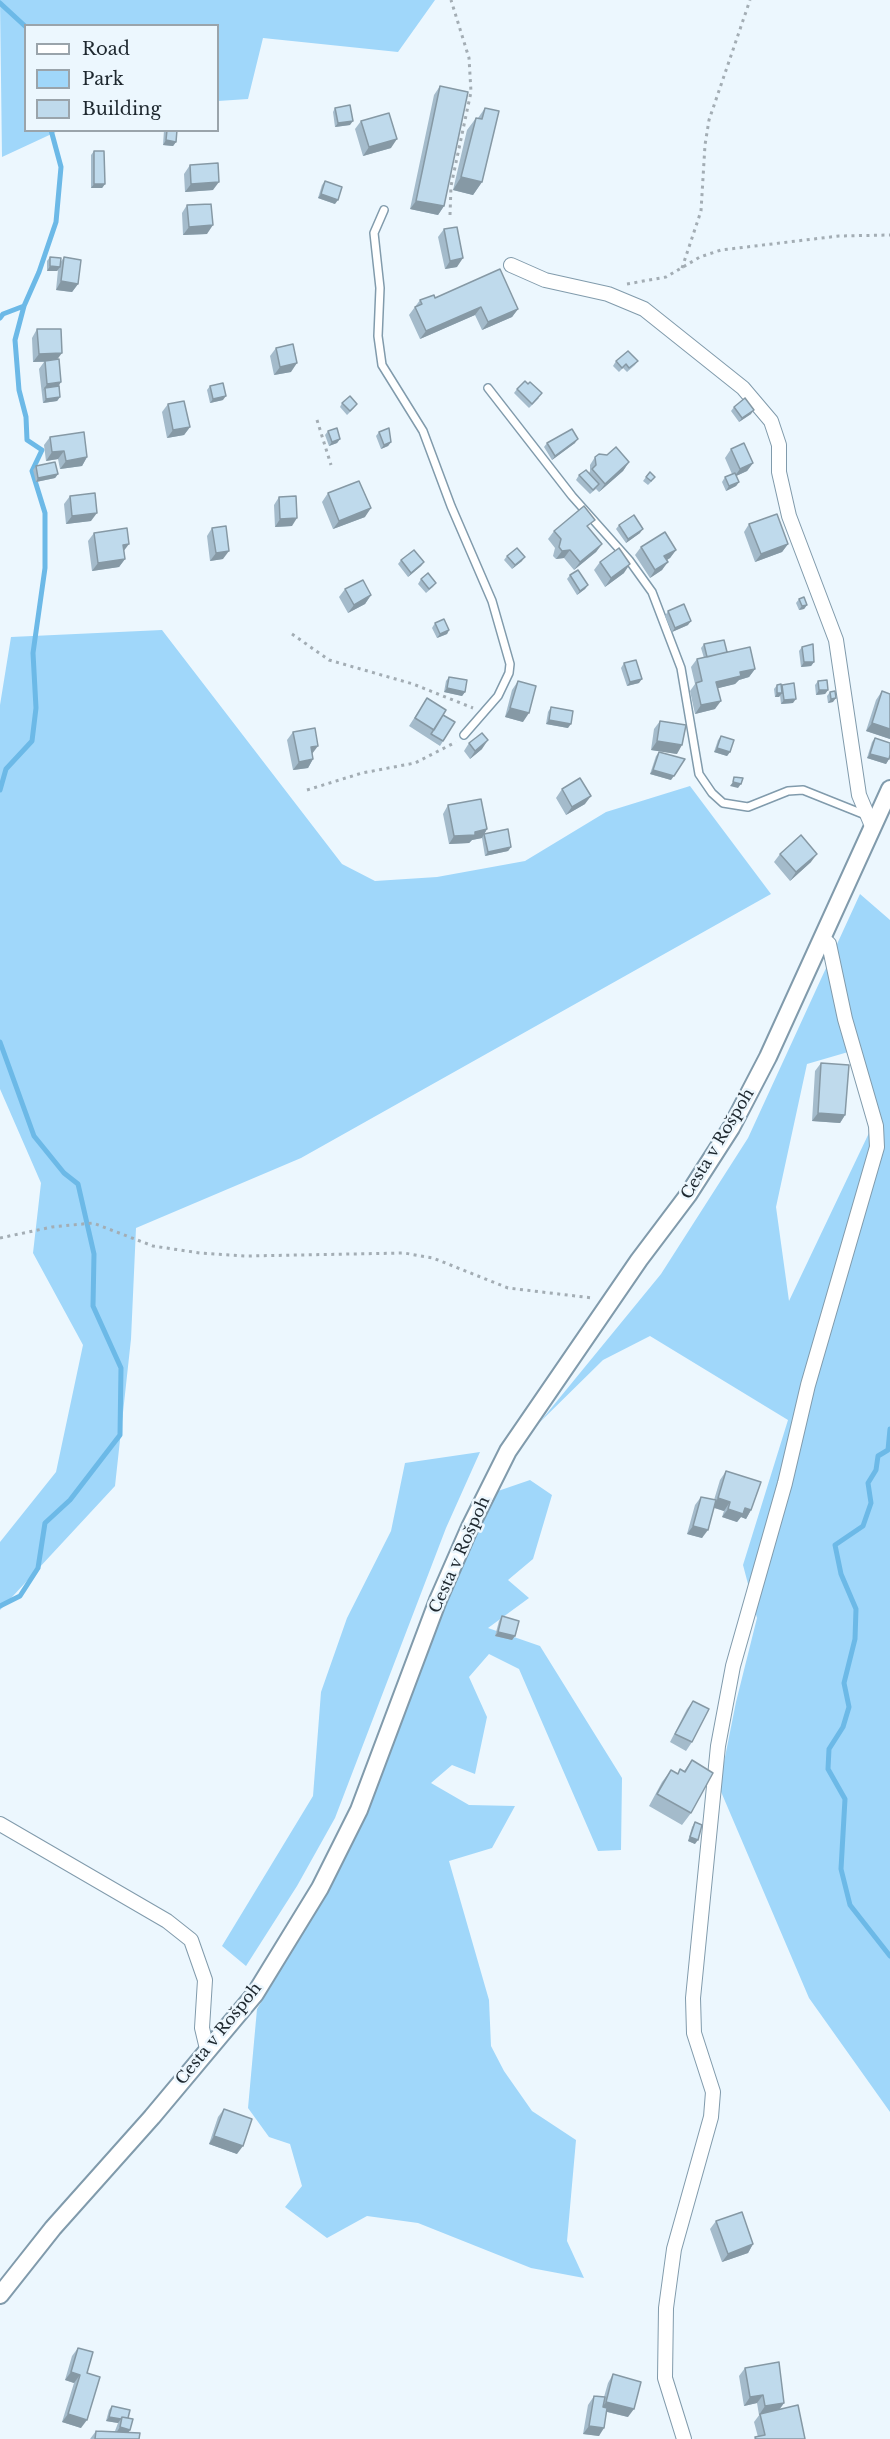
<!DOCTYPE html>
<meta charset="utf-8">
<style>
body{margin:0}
#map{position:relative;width:890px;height:2439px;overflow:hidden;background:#ecf7fe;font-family:"Libre Baskerville",serif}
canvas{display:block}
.legend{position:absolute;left:24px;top:24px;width:195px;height:108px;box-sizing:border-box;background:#ecf7fe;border:2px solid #9aa4ab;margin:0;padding:8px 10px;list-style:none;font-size:18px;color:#1e282f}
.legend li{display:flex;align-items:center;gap:12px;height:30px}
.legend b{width:30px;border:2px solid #9aa4ab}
</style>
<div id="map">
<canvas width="890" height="2439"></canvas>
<ul class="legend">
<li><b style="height:8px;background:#fff"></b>Road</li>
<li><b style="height:16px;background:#a0d7fa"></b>Park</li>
<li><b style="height:16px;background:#bfdaec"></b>Building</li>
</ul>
</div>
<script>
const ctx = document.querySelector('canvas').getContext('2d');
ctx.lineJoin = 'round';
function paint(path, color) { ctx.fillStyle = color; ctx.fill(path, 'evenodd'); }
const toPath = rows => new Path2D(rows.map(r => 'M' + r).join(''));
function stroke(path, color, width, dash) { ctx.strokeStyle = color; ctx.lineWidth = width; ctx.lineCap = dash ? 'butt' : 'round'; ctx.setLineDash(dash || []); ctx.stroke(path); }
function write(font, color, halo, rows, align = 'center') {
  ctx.font = font + ' "Libre Baskerville",serif'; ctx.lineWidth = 5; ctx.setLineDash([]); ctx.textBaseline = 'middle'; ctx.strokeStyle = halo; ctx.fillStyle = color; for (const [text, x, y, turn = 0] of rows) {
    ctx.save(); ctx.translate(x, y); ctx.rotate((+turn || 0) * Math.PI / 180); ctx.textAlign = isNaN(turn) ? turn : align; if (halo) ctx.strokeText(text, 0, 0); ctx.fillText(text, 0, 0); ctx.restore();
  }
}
paint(toPath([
 [0,0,435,0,398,52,263,38,248,99,218,101,218,26,26,26,26,130,58,131,2,157],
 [162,630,342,864,375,881,437,877,525,861,606,812,690,786,771,894,301,1158,136,1228,131,1339,115,1486,0,1610,0,1542,56,1472,83,1345,33,1253,41,1183,0,1089,0,705,11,637],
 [860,894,890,920,890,2112,809,1998,719,1787,736,1702,757,1618,743,1565,788,1420,650,1336,603,1360,539,1423,661,1274,748,1138],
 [855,1050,878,1114,789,1301,776,1207,807,1064],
 [480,1452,446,1528,335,1818,297,1886,246,1966,222,1946,313,1796,321,1692,347,1618,391,1531,405,1463],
 [530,1480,552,1495,533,1559,508,1580,529,1598,488,1628,540,1646,622,1778,621,1850,598,1851,519,1669,489,1654,469,1677,487,1717,475,1774,452,1765,431,1783,469,1805,515,1806,492,1848,449,1861,489,2000,491,2046,504,2071,532,2111,576,2140,567,2241,584,2278,531,2268,418,2223,367,2216,327,2238,285,2207,302,2186,290,2144,269,2137,248,2108,257,2009,324,1899,376,1791,453,1579,498,1491]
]), '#a0d7fa');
stroke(toPath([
 [0,3,26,27],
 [0,318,3,314,24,306],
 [0,790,6,769,32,741,36,708,33,653,45,568,45,513,32,471,42,450,27,440,26,417,19,390,15,340,24,306,39,272,56,222,61,167,51,130],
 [0,1042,34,1136,64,1173,78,1184,94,1254,93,1306,121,1368,120,1435,70,1500,45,1523,38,1568,20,1596,0,1606],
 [890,1429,888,1450,878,1456,876,1470,868,1483,871,1503,863,1526,835,1545,841,1574,856,1609,855,1639,844,1683,849,1707,843,1727,829,1749,828,1769,845,1799,841,1869,850,1905,890,1956]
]), '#6cb9e7', 5);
const service = toPath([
 [384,210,374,233,380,288,378,336,382,365,423,431,451,506,492,601,510,664,509,673,498,696,464,735],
 [488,388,572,496,629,560,652,592,681,668,699,774,712,793,723,803,748,807,788,791,803,790,868,816]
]);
const minor = toPath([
 [511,265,545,280,608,294,644,309,743,388,771,421,779,445,779,472,789,516,836,640,859,795,872,826],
 [0,1824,167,1921,191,1940,205,1980,202,2028,207,2049],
 [684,2439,665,2378,666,2308,674,2249,711,2117,713,2092,694,2033,693,1998,718,1746,733,1666,785,1483,808,1385,877,1147,876,1126,845,1019,829,944,823,939]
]);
const tertiary = toPath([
 [0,2295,53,2228,152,2117,255,1994,320,1888,359,1810,438,1600,470,1527,508,1451,639,1260,688,1195,731,1128,768,1057,890,789]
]);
stroke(service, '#819bac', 10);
stroke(minor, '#819bac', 16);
stroke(tertiary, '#819bac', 20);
stroke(toPath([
 [450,215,451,186,471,92,469,58,451,0],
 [682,268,701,211,705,145,709,120,750,0],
 [627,284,666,277,700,257,721,250,839,236,890,235],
 [317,420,331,465],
 [292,634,329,660,413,684,473,708],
 [307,790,362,773,415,763,456,742],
 [0,1238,52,1227,93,1223,153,1246,200,1253,246,1256,404,1253,433,1258,508,1288,593,1298]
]), '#a3adb4', 3, [3, 4.5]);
stroke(service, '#fff', 7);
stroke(minor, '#fff', 14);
stroke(tertiary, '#fff', 16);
paint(toPath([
 [440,86,444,206,438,215,410,209,434,95],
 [335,108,350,125,335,127,333,112],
 [485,108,482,182,473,195,453,190,467,130,476,118,478,118],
 [361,121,391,148,363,156,355,129],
 [164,130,177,130,176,142,173,146,163,145],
 [94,151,105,184,102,188,91,188,91,155],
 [190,165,213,190,185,192,184,174],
 [325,181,335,204,318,198,322,185],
 [187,205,207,234,183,235,182,213],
 [444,229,457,267,445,269,438,237],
 [50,257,60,263,64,257,78,284,72,292,56,290,58,270,57,271,47,271,47,261],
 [435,298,518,309,512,317,482,330,475,315,420,339,409,315,420,300],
 [37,329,58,360,60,397,57,401,43,403,39,369,44,362,33,362,32,338],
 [276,348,291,372,274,375,270,356],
 [616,361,638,361,635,365,627,372,623,368,619,372,613,366],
 [210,386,223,400,210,403,207,390],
 [517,389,539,398,529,408,514,393],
 [342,403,357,404,354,408,347,415,340,407],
 [168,404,190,427,184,435,167,438,162,412],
 [734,407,751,414,739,422,731,411],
 [328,431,340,439,337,443,329,446,325,435],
 [379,432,391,442,388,446,381,449,376,436],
 [50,437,87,457,82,466,60,469,58,459,46,461,44,445],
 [547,443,575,443,552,460,544,447],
 [731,449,753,463,747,471,736,476,739,482,736,486,726,491,722,482,725,477,732,474,725,458],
 [595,457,629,462,623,471,599,492,596,489,590,494,576,480,579,475,589,473,590,471,590,465],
 [36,466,58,474,55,478,36,482,33,470],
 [646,477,652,481,648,485,643,481],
 [328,493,365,517,333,529,322,502],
 [70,496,91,521,66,524,64,504],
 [279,497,292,526,275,527,274,505],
 [749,524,788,544,782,552,755,562,744,532],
 [619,525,640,533,626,543,616,529],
 [212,528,223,559,210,561,207,536],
 [589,528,602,544,596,552,574,570,564,558,556,559,553,556,555,548,548,539,554,531],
 [94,533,124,551,125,559,119,567,92,571,88,541],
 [641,547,676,550,670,558,667,560,662,570,650,578,635,555],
 [507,556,522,561,512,569,504,560],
 [401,560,424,562,421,566,408,577,398,564],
 [600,562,624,573,605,587,594,570],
 [570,575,588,585,585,589,577,595,567,579],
 [421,579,436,583,433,587,426,593,418,584],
 [345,589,371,595,365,604,348,613,339,597],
 [799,599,807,605,804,609,799,610,796,603],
 [668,611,688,625,672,632,665,616],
 [435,623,449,630,447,634,437,638,432,628],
 [704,644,727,652,755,669,749,677,739,680,735,684,718,688,715,709,695,714,690,691,695,684,691,667,697,659,704,658,701,648],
 [802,647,814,662,811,666,801,667,799,651],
 [624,663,639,683,627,686,621,668],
 [449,677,465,692,462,696,444,692,446,681],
 [518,681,523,722,505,717,512,690],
 [818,681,828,690,825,694,816,695,815,685],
 [777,685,781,686,782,685,793,703,781,704,780,695,779,697,775,697,774,689],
 [882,691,890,739,866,731,876,700],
 [830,692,833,702,828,703,827,696],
 [427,698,443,715,455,722,440,746,409,726],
 [551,707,568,728,546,724,548,712],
 [660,721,677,754,651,750,654,729],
 [293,732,312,754,313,759,308,768,293,770,287,740],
 [721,736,730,752,727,756,714,752,718,740],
 [875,738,889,759,886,764,867,758,872,742],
 [469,743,482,749,470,759,464,751],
 [659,752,671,780,650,774,656,756],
 [562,789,585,804,566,815,556,798],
 [448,805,487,829,482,838,472,840,469,843,449,844,443,814],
 [484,834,511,847,508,851,485,856,482,838],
 [780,854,811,862,790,881,774,862],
 [821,1063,845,1115,840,1123,812,1121,815,1071],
 [726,1471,751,1510,746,1519,741,1517,737,1522,722,1517,724,1511,714,1508,702,1538,687,1534,695,1505,701,1497,714,1500,720,1480],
 [502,1616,515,1636,512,1640,495,1636,499,1621],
 [693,1701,692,1742,686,1751,670,1742,687,1709],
 [692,1760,691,1813,682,1825,649,1806,662,1782,671,1770,677,1774,684,1771],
 [695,1822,695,1844,688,1841,692,1827],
 [224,2109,237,2154,209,2144,218,2117],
 [716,2221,753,2244,748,2253,722,2262,710,2229],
 [78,2348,87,2373,81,2428,62,2422,74,2383,65,2380,72,2356],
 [745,2368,784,2403,780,2409,805,2439,754,2439,755,2437,758,2437,754,2422,760,2414,759,2415,757,2403,744,2406,739,2376],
 [613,2374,628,2417,607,2412,599,2436,583,2434,588,2405,594,2396,604,2397,608,2383],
 [112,2406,128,2418,130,2430,129,2432,139,2439,90,2439,96,2431,115,2431,118,2423,106,2421,109,2410]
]), '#a4bbcb');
paint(toPath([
 [353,121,350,125,335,127,338,123],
 [397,139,391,148,363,156,369,147],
 [166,140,176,142,173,146,163,145],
 [461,177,482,182,473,195,453,190],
 [219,182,213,190,185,192,191,184],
 [94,184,105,184,102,188,91,188],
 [321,194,338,200,335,204,318,198],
 [416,201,444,206,438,215,410,209],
 [213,225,207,234,183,235,189,227],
 [463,258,457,267,445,269,450,261],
 [50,266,60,267,57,271,47,271],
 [61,281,78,284,72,292,56,290],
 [481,307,475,315,420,339,426,331],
 [518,309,512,317,482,330,488,322],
 [62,353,56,361,33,362,39,354],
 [297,363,291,372,274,375,280,367],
 [61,382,56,390,45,388,42,392,47,384],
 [226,396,223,400,210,403,213,399],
 [60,397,57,401,43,403,46,399],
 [754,410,751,414,739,422,742,418],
 [190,427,184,435,167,438,173,430],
 [340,439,337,443,329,446,332,442],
 [578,439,575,443,552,460,555,456],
 [391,442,388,446,381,449,384,445],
 [64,451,58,459,46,461,52,452],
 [87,457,82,466,60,469,66,461],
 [629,462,623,471,599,492,605,484],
 [753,463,747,471,734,477,740,469],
 [58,474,55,478,36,482,38,478],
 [739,482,736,486,726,491,729,486],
 [371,508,365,517,333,529,339,521],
 [97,513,91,521,66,524,72,516],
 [297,518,292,526,275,527,280,519],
 [643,529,640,533,626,543,628,539],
 [129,544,123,552,123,545],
 [602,544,596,552,574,570,580,562],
 [788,544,782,552,755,562,761,554],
 [570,550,564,558,556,559,562,551],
 [676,550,670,558,659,565,664,556],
 [229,551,223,559,210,561,216,553],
 [525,557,522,561,512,569,515,565],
 [125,559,119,567,92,571,98,563],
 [424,562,421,566,408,577,411,573],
 [668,562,662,570,650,578,655,570],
 [630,564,624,573,605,587,611,578],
 [588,585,585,589,577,595,580,591],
 [371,595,365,604,348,613,354,605],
 [807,605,804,609,799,610,802,606],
 [691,621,688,625,672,632,675,628],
 [449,630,447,634,437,638,440,634],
 [804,662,814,662,811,666,801,667],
 [755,669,749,677,739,680,735,684,711,690,716,682,740,672],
 [642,679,639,683,627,686,630,682],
 [447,688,465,692,462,696,444,692],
 [819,690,828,690,825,694,816,695],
 [777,693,782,693,779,697,775,697],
 [836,698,833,702,828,703,831,699],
 [796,699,793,703,781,704,784,700],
 [721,701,715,709,695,714,701,705],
 [510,708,529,713,523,722,505,717],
 [549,720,571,724,568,728,546,724],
 [872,723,890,729,890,739,866,731],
 [488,740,482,749,470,759,475,751],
 [657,741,682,745,677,754,651,750],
 [318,746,312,754,311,747],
 [717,748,730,752,727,756,714,752],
 [870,754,889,759,886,764,867,758],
 [313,759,308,768,293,770,299,762],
 [653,770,674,776,671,780,650,774],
 [733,782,741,784,738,788,730,786],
 [591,796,585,804,566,815,572,807],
 [487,829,482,838,472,840,469,843,449,844,454,836],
 [511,847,508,851,485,856,488,852],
 [817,854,811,862,790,881,796,872],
 [818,1113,845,1115,840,1123,812,1121],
 [718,1498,730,1502,724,1511,712,1507],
 [745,1508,751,1510,746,1519,741,1517,737,1522,722,1517,728,1509],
 [693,1526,708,1530,702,1538,687,1534],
 [498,1632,515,1636,512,1640,495,1636],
 [690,1837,698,1840,695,1844,688,1841],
 [214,2136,243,2146,237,2154,209,2144],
 [753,2244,748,2253,722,2262,728,2254],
 [71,2372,80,2375,74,2383,65,2380],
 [763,2395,757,2403,744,2406,750,2397],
 [606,2402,634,2409,628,2417,600,2410],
 [784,2403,778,2411,759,2415,765,2406],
 [68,2414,87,2420,81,2428,62,2422],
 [109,2417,121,2419,118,2423,106,2421],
 [589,2426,604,2428,599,2436,583,2434],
 [120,2427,130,2430,124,2438,114,2436]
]), '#8699a5');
const building = toPath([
 [440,86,468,92,444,206,416,201,440,86],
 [350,105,353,121,338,123,335,108,350,105],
 [485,108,499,111,482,182,461,177,476,118,482,119,485,108],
 [389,113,397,139,369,147,361,121,389,113],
 [167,130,177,130,176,142,166,140,167,130],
 [94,151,104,151,105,184,94,184,94,151],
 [218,163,219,182,191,184,190,165,218,163],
 [325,181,342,187,338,200,321,194,325,181],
 [211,204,213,225,189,227,187,205,211,204],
 [457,227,463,258,450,261,444,229,457,227],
 [50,257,61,258,60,267,50,266,50,257],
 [64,257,81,260,78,284,61,281,64,257],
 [500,269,518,309,488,322,481,307,426,331,415,307,422,304,420,300,434,295,435,298,500,269],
 [37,329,61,329,62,353,39,354,37,329],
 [293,344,297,363,280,367,276,348,293,344],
 [628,351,638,361,629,368,626,364,622,368,616,361,628,351],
 [59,359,61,382,47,384,45,361,59,359],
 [525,381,528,384,530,382,542,393,532,404,517,389,525,381],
 [223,383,226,396,213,399,210,386,223,383],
 [59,386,60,397,46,399,45,388,59,386],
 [350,396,357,404,350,411,342,403,350,396],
 [745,398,754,410,742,418,734,407,745,398],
 [184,401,190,427,173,430,168,404,184,401],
 [337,428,340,439,332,442,328,431,337,428],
 [389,428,391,442,384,445,379,432,389,428],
 [572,429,578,439,555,456,547,443,572,429],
 [84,432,87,457,66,461,64,451,52,452,50,437,84,432],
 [744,443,753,463,740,469,731,449,744,443],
 [616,447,629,462,605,484,592,469,596,465,595,457,599,454,607,455,616,447],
 [55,462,58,474,38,478,36,466,55,462],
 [586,470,599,484,593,490,579,475,586,470],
 [650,472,655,477,651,481,646,477,650,472],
 [735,473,739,482,729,486,725,477,735,473],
 [359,481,371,508,339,521,328,493,359,481],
 [95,493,97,513,72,516,70,496,95,493],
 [296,496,297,518,280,519,279,497,296,496],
 [584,506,595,520,587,526,602,544,580,562,570,550,562,551,559,547,561,539,554,531,584,506],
 [777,514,788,544,761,554,749,524,777,514],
 [634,515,643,529,628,539,619,525,634,515],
 [226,526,229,551,216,553,212,528,226,526],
 [127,528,129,544,123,545,125,559,98,563,94,533,127,528],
 [665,532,676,550,664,556,668,562,655,570,641,547,665,532],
 [517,548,525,557,515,565,507,556,517,548],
 [619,548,630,564,611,578,600,562,619,548],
 [414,550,424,562,411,573,401,560,414,550],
 [578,570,588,585,580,591,570,575,578,570],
 [428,573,436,583,429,589,421,579,428,573],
 [363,580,371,595,354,605,345,589,363,580],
 [804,597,807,605,802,606,799,599,804,597],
 [684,604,691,621,675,628,668,611,684,604],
 [444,619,449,630,440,634,435,623,444,619],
 [724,640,727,652,707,657,704,644,724,640],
 [813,644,814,662,804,662,802,647,813,644],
 [750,647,755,669,740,672,741,676,716,682,721,701,701,705,696,683,702,681,697,659,750,647],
 [636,660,642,679,630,682,624,663,636,660],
 [449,677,467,680,465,692,447,688,449,677],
 [827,680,828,690,819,690,818,681,827,680],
 [518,681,536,686,529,713,510,708,518,681],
 [794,683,796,699,784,700,782,685,794,683],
 [781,684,782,693,777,693,777,685,781,684],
 [835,691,836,698,831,699,830,692,835,691],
 [882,691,890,694,890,729,872,723,882,691],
 [427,698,446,710,434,730,415,718,427,698],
 [551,707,573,711,571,724,549,720,551,707],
 [443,715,455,722,443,741,431,734,443,715],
 [660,721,686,725,682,745,657,741,660,721],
 [315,728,318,746,311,747,313,759,299,762,293,732,315,728],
 [482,733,488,740,475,751,469,743,482,733],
 [721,736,734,740,730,752,717,748,721,736],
 [875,738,890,743,890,755,889,759,870,754,875,738],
 [659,752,685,759,674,776,653,770,659,752],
 [734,777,743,778,741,784,733,782,734,777],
 [580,778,591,796,572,807,562,789,580,778],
 [481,799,487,829,475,832,475,835,454,836,448,805,481,799],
 [508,829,511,847,488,852,484,834,508,829],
 [801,835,817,854,796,872,780,854,801,835],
 [821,1063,849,1065,845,1115,818,1113,821,1063],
 [726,1471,761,1482,751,1510,745,1508,743,1514,728,1509,730,1502,718,1498,726,1471],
 [701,1497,716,1500,708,1530,693,1526,701,1497],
 [502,1616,519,1621,515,1636,498,1632,502,1616],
 [693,1701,709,1709,692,1742,675,1734,693,1701],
 [692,1760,713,1773,691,1813,657,1794,671,1770,678,1774,680,1769,685,1772,692,1760],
 [695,1822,702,1825,698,1840,690,1837,695,1822],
 [224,2109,252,2119,243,2146,214,2136,224,2109],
 [742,2212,753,2244,728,2254,716,2221,742,2212],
 [78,2348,93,2352,87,2373,100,2377,87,2420,68,2414,80,2375,71,2372,78,2348],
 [779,2362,784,2403,765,2406,763,2395,750,2397,745,2368,779,2362],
 [613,2374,641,2382,634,2409,606,2402,613,2374],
 [594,2396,605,2397,603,2407,607,2408,604,2428,589,2426,594,2396],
 [798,2405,805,2439,756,2439,755,2437,765,2435,760,2414,798,2405],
 [112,2406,130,2410,128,2418,122,2417,121,2419,109,2417,112,2406],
 [122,2417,133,2419,130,2430,120,2427,122,2417],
 [96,2431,140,2433,139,2439,95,2439,96,2431]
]);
paint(building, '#bfdaec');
stroke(building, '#8699a5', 1.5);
write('16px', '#1e282f', '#ecf7fe', [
 ["Cesta v Rošpoh",718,1144,-59],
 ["Cesta v Rošpoh",460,1555,-66],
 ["Cesta v Rošpoh",219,2034,-51]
]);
</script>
